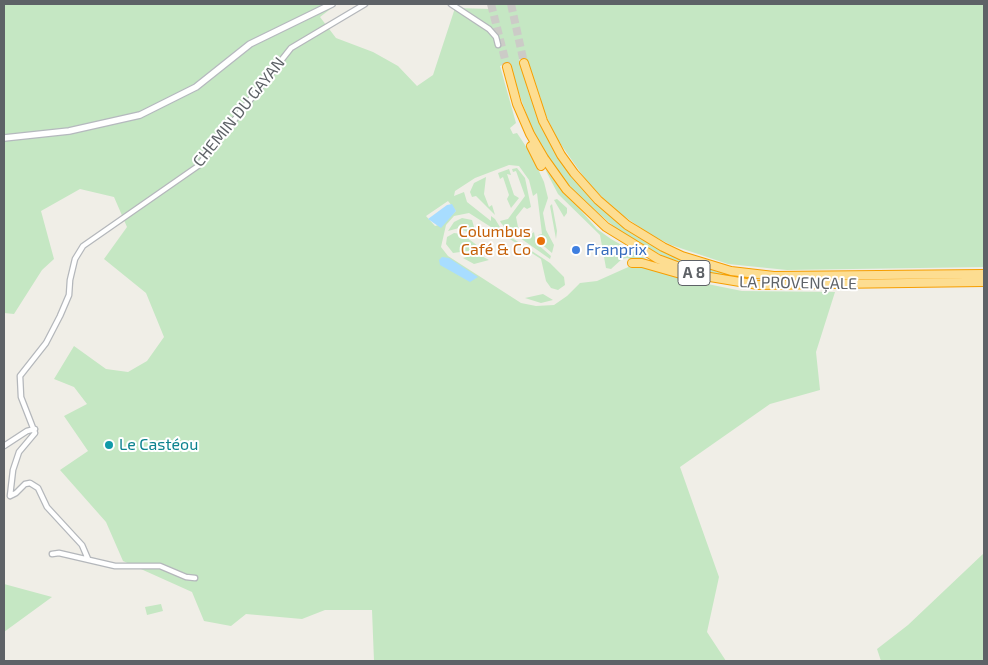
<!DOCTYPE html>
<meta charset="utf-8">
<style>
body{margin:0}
#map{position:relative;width:988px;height:665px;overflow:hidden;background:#f0eee7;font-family:"Exo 2",sans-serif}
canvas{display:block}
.frame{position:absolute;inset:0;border:5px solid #5e6267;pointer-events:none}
</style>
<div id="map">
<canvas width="988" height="665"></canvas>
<div class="frame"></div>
</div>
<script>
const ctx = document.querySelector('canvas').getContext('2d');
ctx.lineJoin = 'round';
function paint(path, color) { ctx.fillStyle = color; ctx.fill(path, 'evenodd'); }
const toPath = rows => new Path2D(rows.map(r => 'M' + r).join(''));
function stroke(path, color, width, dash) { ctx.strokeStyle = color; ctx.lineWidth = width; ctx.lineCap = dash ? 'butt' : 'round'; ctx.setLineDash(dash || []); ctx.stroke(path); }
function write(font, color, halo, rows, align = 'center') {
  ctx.font = font + ' "Exo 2",sans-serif'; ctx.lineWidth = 4; ctx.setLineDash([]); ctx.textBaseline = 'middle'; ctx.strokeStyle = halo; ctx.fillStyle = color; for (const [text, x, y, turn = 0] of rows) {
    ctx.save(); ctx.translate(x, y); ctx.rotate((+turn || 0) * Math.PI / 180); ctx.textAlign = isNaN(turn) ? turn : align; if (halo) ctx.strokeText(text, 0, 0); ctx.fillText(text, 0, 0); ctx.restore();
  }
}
paint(toPath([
 [4,4,337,4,320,17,336,38,373,52,398,66,417,86,433,75,455,8,491,9,490,4,984,4,984,267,787,270,728,264,671,245,649,234,614,209,588,183,557,139,539,100,541,99,525,58,519,59,529,94,545,132,568,171,601,208,635,235,665,252,703,267,738,278,694,269,677,263,625,236,575,193,545,154,533,132,508,63,500,66,516,123,510,128,513,134,517,133,531,154,544,182,548,198,543,213,546,230,554,245,552,253,539,242,538,235,542,234,537,193,533,196,529,180,519,166,509,165,475,178,455,191,454,196,464,192,467,202,491,221,491,216,495,219,503,232,550,263,564,277,565,285,558,290,551,288,546,281,541,259,469,213,454,216,446,225,441,247,448,256,521,303,536,306,554,305,567,296,580,283,597,281,635,264,678,278,742,291,835,292,816,352,820,390,770,404,680,467,719,577,707,632,726,661,374,661,372,610,325,610,302,619,246,614,231,626,204,621,192,592,123,561,106,522,60,470,88,451,64,416,87,404,74,387,54,379,74,346,106,369,128,372,147,361,164,337,146,293,104,259,127,227,114,197,80,189,41,211,54,259,42,270,14,314,4,313],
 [448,201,456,211,442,224,435,226,426,216],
 [517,168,525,178,531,207,527,209,524,207,516,217,518,227,529,236,534,232,536,243,551,256,550,259,513,233,511,234,501,223,500,221,508,219,525,196,516,171,513,172,512,169],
 [509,169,511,175,507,174,514,195,519,198,511,208,507,199,509,195,503,177,500,179,498,173],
 [545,169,597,229,611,239,664,269,627,258,622,259,611,269,606,268,600,235,558,194],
 [486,177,484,194,489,207,492,205,495,215,476,196,472,197,470,192,474,183],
 [557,199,567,208,567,213,564,217,554,200],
 [552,204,557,231,556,239,550,206],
 [462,218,472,220,477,237,459,228,448,231,454,222],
 [454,233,462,234,482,249,453,253,446,244,447,237],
 [478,254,489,260,474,264,463,258],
 [543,294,553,300,541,303,525,298],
 [984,553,984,661,881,661,877,649,908,625],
 [4,584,52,597,4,632],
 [161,604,163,611,147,615,145,607]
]), '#c5e7c3');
paint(toPath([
 [452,204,456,211,441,228,428,219,447,205],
 [442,257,449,258,478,277,470,282,440,265,439,260]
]), '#a8ddff');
stroke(toPath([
 [491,4,507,67],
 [511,4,524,63]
]), '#cccbc7', 8, [8, 4]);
const street = toPath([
 [451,4,489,29,496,37,498,45],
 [4,446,27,431,35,429],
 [52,554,59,553,115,566,160,566,186,577,195,578],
 [88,559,82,545,47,507,38,488,30,483,25,484,16,493,10,496,13,470,19,452,35,433,21,397,20,376,46,343,60,316,69,295,70,280,75,259,83,246,198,166,291,48,365,4]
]);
const secondary = toPath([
 [4,138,69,131,140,115,196,87,250,44,332,4]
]);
const highway = toPath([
 [524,63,543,121,561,155,574,173,598,200,627,225,663,247,682,256,731,271,774,276,984,274],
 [507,67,517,104,530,134,544,158,566,189,606,227,658,259,704,276,758,285,984,282],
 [531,146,541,166],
 [632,263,642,263,705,281]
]);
stroke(street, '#b4b7bb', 7);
stroke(secondary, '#b5b9be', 8);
stroke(highway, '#f69e00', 10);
stroke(street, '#fff', 4.5);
stroke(secondary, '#fff', 5.5);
stroke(highway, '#fddd91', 8);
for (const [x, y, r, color] of [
 [541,241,5,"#e8710a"],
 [576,250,5,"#3f7fe0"],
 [109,445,5,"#0f9aa8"]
]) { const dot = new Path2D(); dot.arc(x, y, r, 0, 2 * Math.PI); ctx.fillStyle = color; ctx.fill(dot); stroke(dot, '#fff', 2); }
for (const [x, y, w] of [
 [694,273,32]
]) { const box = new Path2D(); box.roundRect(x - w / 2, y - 12.5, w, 25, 4); ctx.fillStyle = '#fff'; ctx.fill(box); stroke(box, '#5e6267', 1); }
write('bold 15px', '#5e6267', null, [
 ["A 8",694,273]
]);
write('16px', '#5e6267', '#fff', [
 ["CHEMIN DU GAYAN",239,112,-51],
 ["LA PROVENÇALE",798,283,1]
]);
write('16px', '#c56008', '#fff', [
 ["Columbus",531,232],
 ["Café & Co",531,250]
], 'right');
write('16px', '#366cbe', '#fff', [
 ["Franprix",586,250]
], 'left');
write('16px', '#0d838f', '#fff', [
 ["Le Castéou",119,445]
], 'left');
</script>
